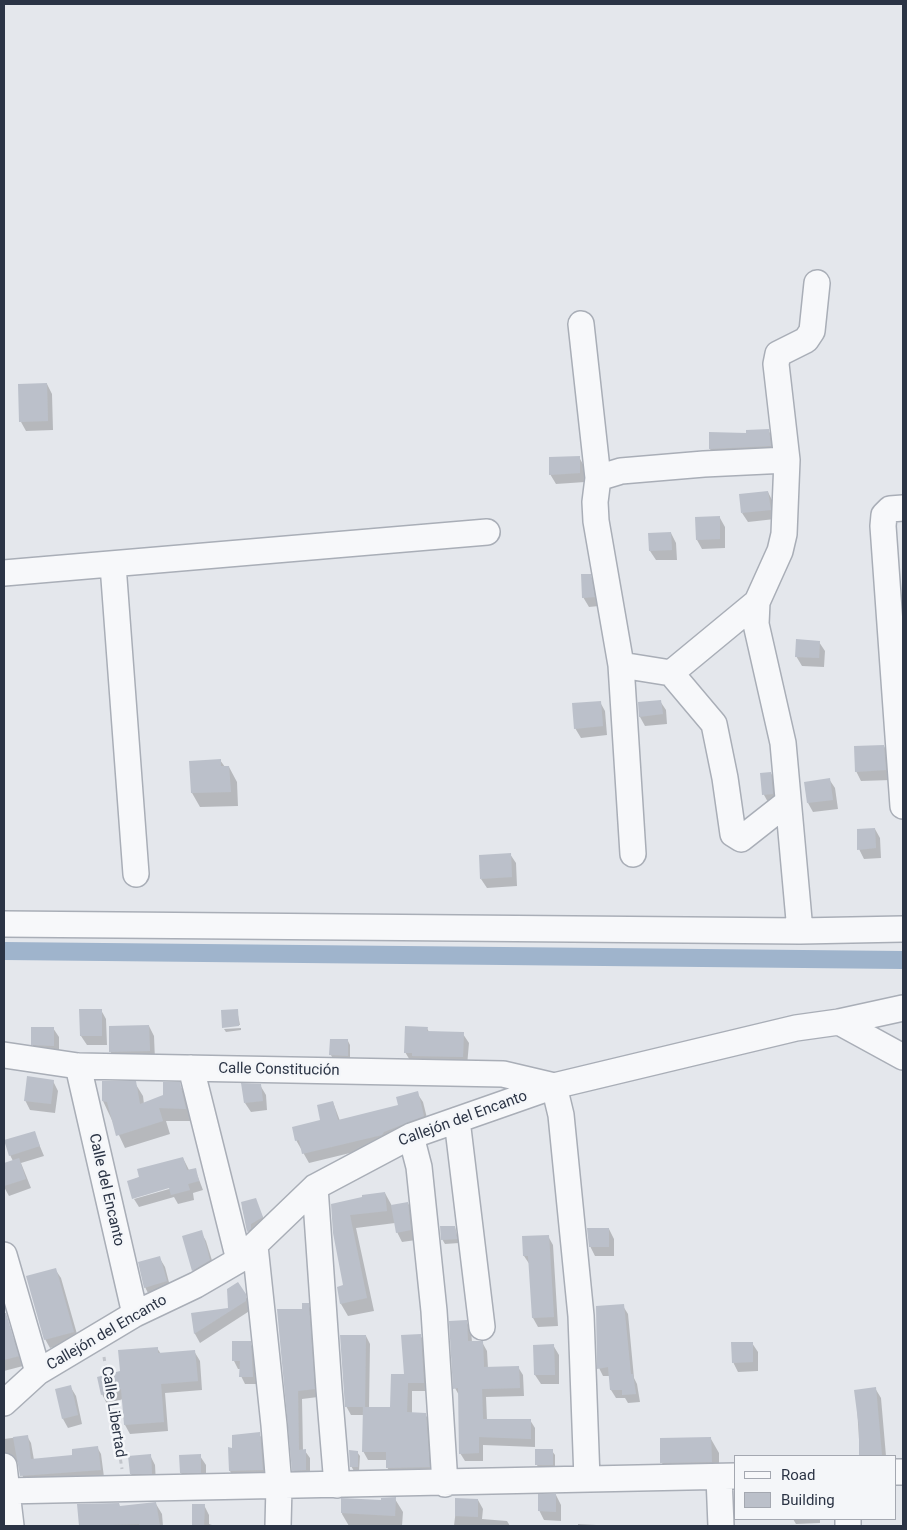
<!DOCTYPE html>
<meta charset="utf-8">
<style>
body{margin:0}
#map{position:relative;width:907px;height:1530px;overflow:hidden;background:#e4e7ec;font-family:Roboto,sans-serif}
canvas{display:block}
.frame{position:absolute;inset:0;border:5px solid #2b3445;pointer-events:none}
.legend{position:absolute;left:734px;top:1455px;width:162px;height:65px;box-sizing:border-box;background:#f4f6f9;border:1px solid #a4a8b1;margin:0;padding:6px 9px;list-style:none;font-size:15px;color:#2b3445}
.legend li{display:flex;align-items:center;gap:10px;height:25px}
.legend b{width:25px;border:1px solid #a4a8b1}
</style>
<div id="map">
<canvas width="907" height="1530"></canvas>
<div class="frame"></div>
<ul class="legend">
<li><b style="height:6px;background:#f7f8fa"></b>Road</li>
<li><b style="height:14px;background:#bbc0ca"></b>Building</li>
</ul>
</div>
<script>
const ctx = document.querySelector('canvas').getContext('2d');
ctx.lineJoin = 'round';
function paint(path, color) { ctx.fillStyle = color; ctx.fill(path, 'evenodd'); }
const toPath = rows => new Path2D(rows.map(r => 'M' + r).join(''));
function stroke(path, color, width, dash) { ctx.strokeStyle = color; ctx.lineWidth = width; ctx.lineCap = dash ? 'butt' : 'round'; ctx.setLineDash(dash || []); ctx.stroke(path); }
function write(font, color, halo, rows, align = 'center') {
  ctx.font = font + ' Roboto,sans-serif'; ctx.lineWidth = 5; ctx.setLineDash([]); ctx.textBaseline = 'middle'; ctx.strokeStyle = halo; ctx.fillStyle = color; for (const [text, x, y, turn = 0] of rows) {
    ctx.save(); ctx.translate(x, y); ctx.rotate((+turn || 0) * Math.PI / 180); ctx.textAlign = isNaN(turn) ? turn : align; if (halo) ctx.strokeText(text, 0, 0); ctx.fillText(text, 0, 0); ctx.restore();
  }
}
paint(toPath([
 [47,384,52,394,53,430,26,431,21,422],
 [768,430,774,440,776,456,715,458,710,449,710,433,747,434],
 [579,457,584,466,585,482,556,484,550,474],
 [4,461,5,481,4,482],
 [768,492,773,502,775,519,748,522,742,513],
 [720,518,725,527,725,548,702,549,697,540],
 [671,533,676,543,677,560,656,560,650,551],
 [590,575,595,584,599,606,589,607,583,597],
 [819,642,825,651,824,667,802,666,796,656],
 [660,701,666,710,667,724,645,726,640,717,639,703],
 [600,702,605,711,607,735,581,738,575,728],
 [884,746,889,756,891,780,861,781,856,771],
 [220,760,225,767,229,767,237,782,238,806,200,807,192,793],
 [771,773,776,783,778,804,769,804,764,795,761,774],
 [829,779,835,788,838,809,813,812,808,803],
 [875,829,880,838,881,858,864,859,859,849],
 [510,854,516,863,517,886,487,888,481,879],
 [101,1010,106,1019,107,1045,87,1045,81,1036],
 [237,1010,240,1025,223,1026],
 [149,1026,154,1036,155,1060,116,1061,110,1051],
 [53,1028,59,1037,59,1055,38,1054,32,1044],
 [241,1028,241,1030,226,1032,224,1029],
 [427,1028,429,1032,463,1034,469,1043,467,1066,411,1062,405,1052],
 [348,1041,350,1045,350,1060,333,1059,331,1055],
 [53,1081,58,1091,55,1113,30,1110,25,1100],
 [135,1083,143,1096,144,1104,164,1096,179,1084,187,1097,193,1121,166,1121,170,1134,125,1148,103,1101],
 [260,1085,266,1095,267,1110,251,1112,245,1103],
 [417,1093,423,1102,429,1126,387,1144,309,1163,296,1140,322,1121,333,1102,340,1121,399,1106],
 [34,1132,44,1156,21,1163,31,1188,9,1196,4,1187,4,1164,13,1161,10,1155],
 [183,1158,189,1170,195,1169,203,1190,193,1193,194,1200,178,1204,174,1197,139,1207,134,1199,176,1187,175,1185,133,1197,133,1199,128,1182],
 [385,1193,392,1206,408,1203,413,1213,416,1240,402,1242,397,1232,395,1223,356,1228,374,1311,348,1316,341,1304,345,1286,332,1205],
 [255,1199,267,1227,253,1240,248,1231,242,1207],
 [455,1227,459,1243,445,1244,442,1239],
 [609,1229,614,1239,614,1256,595,1256,590,1246],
 [201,1232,206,1241,215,1270,198,1279,193,1270],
 [548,1236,553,1245,558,1326,538,1327,533,1318,530,1265,524,1256],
 [159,1257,165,1267,171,1290,150,1297,145,1287],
 [55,1269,61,1278,79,1341,50,1348,45,1339],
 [238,1283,250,1304,251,1310,200,1343,195,1334,192,1314,229,1309],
 [308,1304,312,1312,318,1397,302,1399,303,1451,305,1451,310,1458,310,1478,298,1478,293,1470,278,1311,303,1310],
 [623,1306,628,1314,634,1378,637,1384,640,1402,628,1403,625,1398,616,1398,611,1390,610,1376,603,1376,599,1368],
 [466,1321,471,1330,472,1342,482,1342,487,1351,488,1368,518,1367,523,1375,524,1396,486,1397,487,1420,530,1420,535,1428,535,1447,483,1445,483,1461,465,1461,460,1453,460,1397,455,1388],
 [11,1334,16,1343,23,1366,4,1371,4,1336],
 [420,1335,425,1343,428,1391,412,1391,412,1413,425,1414,430,1422,433,1475,392,1476,387,1467,387,1460,368,1460,363,1451,364,1415,351,1415,346,1406,366,1336,370,1344,369,1408,391,1408],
 [233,1342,250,1342,254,1350,257,1384,245,1384,241,1376,241,1369,238,1369,234,1361],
 [752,1343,758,1352,758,1371,738,1372,733,1362],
 [553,1345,559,1355,559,1384,541,1384,535,1375],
 [157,1348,161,1354,194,1351,200,1361,202,1390,165,1393,168,1431,130,1434,125,1425,123,1399,107,1404,102,1394,121,1372],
 [70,1386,76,1396,82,1424,68,1428,63,1419],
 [875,1388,881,1398,886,1456,860,1456,856,1391],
 [259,1434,265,1443,268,1479,235,1480,230,1471,234,1449],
 [27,1436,31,1443,34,1460,74,1456,97,1447,101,1454,104,1477,25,1483,18,1462,7,1459,4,1460,4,1439],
 [711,1439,719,1453,719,1476,670,1477,662,1463],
 [552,1451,555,1455,555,1469,539,1469,537,1465],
 [357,1452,360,1456,359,1471,354,1471,351,1466],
 [150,1455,155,1465,156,1483,136,1483,131,1474],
 [200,1456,206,1465,206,1482,187,1482,181,1473],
 [556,1495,561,1505,561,1521,544,1520,539,1510],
 [395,1499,403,1512,402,1526,349,1526,342,1514,342,1500,383,1501],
 [457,1500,478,1500,483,1509,482,1519,507,1521,510,1526,454,1526],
 [156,1504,162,1514,163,1526,80,1526,79,1506,120,1507],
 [193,1505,204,1505,209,1515,209,1524,215,1526,193,1526],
 [793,1519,820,1519,820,1523,796,1524],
 [578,1524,615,1526,578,1526]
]), '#0003');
stroke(toPath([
 [4,951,903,960]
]), '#9fb4cc', 18);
paint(toPath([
 [47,383,48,421,19,422,18,384],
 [769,429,771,446,709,449,709,432,746,433,746,430],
 [580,456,580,473,549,475,549,457],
 [768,491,771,510,741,513,739,494],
 [720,516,720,539,696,540,695,517],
 [671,532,672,550,649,551,648,533],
 [581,574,591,574,595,597,582,598],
 [796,639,820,641,819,658,795,657],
 [661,700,663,714,639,717,638,702],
 [601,701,603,726,574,729,572,703],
 [884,745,886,770,855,772,854,746],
 [221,759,221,766,229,766,231,792,191,793,189,761],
 [771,772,773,794,762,795,760,773],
 [830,778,833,800,807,803,804,782],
 [875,828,876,848,857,850,857,829],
 [511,853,512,877,480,879,479,855],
 [79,1009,102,1009,102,1036,80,1036],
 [238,1009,239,1026,222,1028,221,1010],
 [149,1025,150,1051,109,1052,109,1026],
 [405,1026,428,1027,427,1031,464,1032,463,1057,412,1056,412,1053,404,1053],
 [31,1027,54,1027,54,1046,31,1045],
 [330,1039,348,1039,348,1056,329,1055],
 [27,1076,54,1080,51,1104,24,1101],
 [102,1081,136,1081,140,1104,163,1095,163,1082,180,1082,186,1109,159,1108,163,1121,116,1136,107,1102,102,1101],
 [241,1083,261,1084,263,1101,244,1103],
 [418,1091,424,1116,384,1132,382,1135,302,1154,299,1140,295,1141,292,1127,320,1120,317,1105,333,1101,338,1120,398,1105,396,1097],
 [35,1131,40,1146,9,1156,4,1140],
 [183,1157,187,1170,196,1168,199,1181,188,1184,190,1190,171,1195,169,1188,132,1199,127,1181,139,1177,137,1169],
 [19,1158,26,1179,4,1186,4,1163],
 [385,1192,387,1211,350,1215,367,1298,340,1304,337,1287,343,1285,333,1233,331,1204,362,1197,362,1195],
 [256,1198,263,1217,251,1224,251,1229,247,1232,241,1202],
 [408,1202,411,1230,396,1233,391,1205],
 [440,1226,455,1226,457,1239,441,1240],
 [587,1228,609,1228,609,1247,589,1247],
 [202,1230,210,1260,192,1271,182,1236],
 [549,1235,554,1317,532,1318,528,1256,523,1256,522,1236],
 [160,1256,167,1281,144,1288,138,1262],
 [56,1268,74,1332,44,1340,26,1276],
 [238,1282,246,1294,246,1301,194,1334,191,1313,228,1308,227,1289],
 [302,1303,309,1303,315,1389,298,1391,299,1450,306,1449,306,1470,292,1471,277,1309,302,1309],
 [624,1304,631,1374,633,1374,636,1394,622,1395,622,1390,610,1390,608,1367,597,1369,596,1306],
 [4,1313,6,1313,19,1356,4,1360],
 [467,1320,468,1341,483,1341,484,1367,519,1366,520,1388,482,1389,483,1419,531,1419,531,1439,479,1437,479,1453,459,1454,458,1388,453,1389,449,1321],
 [421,1334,424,1383,408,1383,407,1412,426,1413,430,1467,386,1468,386,1452,362,1452,363,1407,345,1407,340,1335,366,1335,365,1407,390,1407,391,1374,404,1374,401,1335],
 [232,1341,251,1341,253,1377,239,1377,240,1361,232,1361],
 [731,1342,753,1342,753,1362,732,1363],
 [554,1344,555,1375,534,1375,533,1345],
 [158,1347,158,1353,195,1350,198,1381,161,1384,164,1422,124,1425,121,1389,101,1395,97,1377,120,1371,118,1350],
 [71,1385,78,1415,62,1419,55,1389],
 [876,1387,882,1456,859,1456,859,1428,854,1390],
 [260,1432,263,1470,229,1471,228,1447,232,1448,232,1435],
 [28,1435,31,1459,72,1455,72,1449,98,1446,101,1470,20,1476,13,1437],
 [711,1437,712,1462,660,1463,660,1438],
 [535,1449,553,1449,553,1465,535,1465],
 [349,1450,358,1451,358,1467,350,1467],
 [151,1454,152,1474,130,1474,128,1456],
 [201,1454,201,1473,180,1473,179,1455],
 [538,1494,556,1494,556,1512,538,1511],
 [396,1497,395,1516,341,1513,341,1498,381,1500,381,1498],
 [455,1498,478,1499,478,1517,455,1516],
 [156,1502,160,1526,139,1526,139,1524,79,1526,77,1504,119,1503,120,1506],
 [192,1504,205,1504,204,1526,192,1526]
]), '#bbc0ca');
const minor = toPath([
 [581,324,598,478],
 [787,460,776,364,778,354,806,340,812,331,817,283],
 [903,508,890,509,884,515,883,526,903,806],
 [113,565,136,874],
 [4,573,487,532],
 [621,665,671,673,714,724,725,778,733,834,741,839,788,802],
 [671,673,757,602],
 [633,854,621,665,596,521,595,502,598,478,621,471,704,464,787,460,784,534,780,551,757,602,756,624,783,743,800,931],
 [4,924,800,931,903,929],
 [839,1022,903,1057],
 [4,1055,78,1066,503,1074,554,1086,561,1115,581,1316,587,1479],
 [78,1066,135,1314],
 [191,1068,239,1260],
 [457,1120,482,1327],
 [411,1136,419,1167,434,1311,445,1484],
 [315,1187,329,1389,337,1485],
 [255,1246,274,1425,279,1486,278,1526],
 [4,1255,38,1372],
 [4,1403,38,1372,135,1314,196,1285,239,1260,315,1187,411,1136,554,1086,796,1028,839,1022,903,1008],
 [4,1466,11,1526],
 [896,1472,903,1472],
 [719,1477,721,1526],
 [4,1491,736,1476],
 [848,1519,848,1526]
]);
stroke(minor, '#a9aeb7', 28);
stroke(toPath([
 [104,1357,122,1469]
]), '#c2c5cb', 3, [4, 4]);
stroke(minor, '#f7f8fa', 25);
write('15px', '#2b3445', '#f4f6f9', [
 ["Calle Constitución",279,1070,1],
 ["Callejón del Encanto",463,1119,-20],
 ["Calle del Encanto",106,1190,77],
 ["Callejón del Encanto",107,1333,-30],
 ["Calle Libertad",113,1412,81]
]);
</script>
